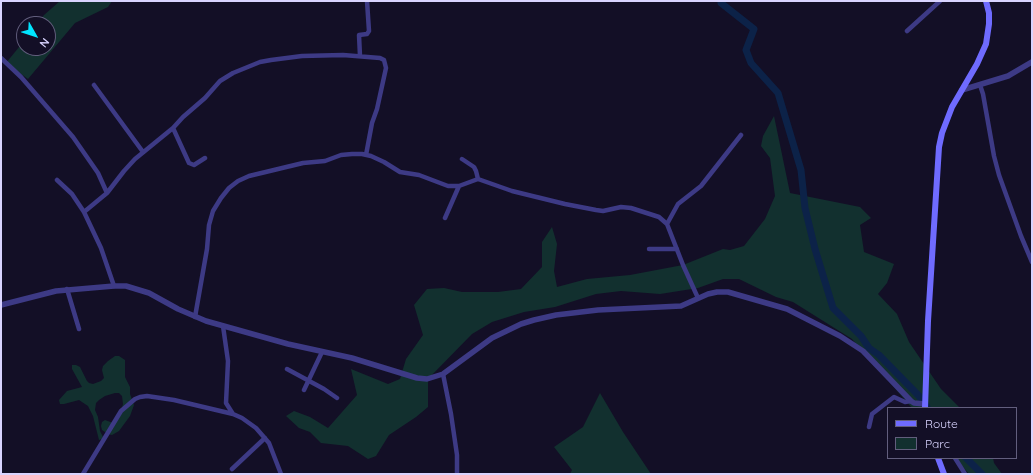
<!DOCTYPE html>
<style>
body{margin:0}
#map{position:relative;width:1033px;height:475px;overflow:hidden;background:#130f26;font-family:Quicksand,sans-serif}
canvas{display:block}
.frame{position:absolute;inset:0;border:2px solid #d9d4ff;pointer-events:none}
.legend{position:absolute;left:887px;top:407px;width:130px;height:52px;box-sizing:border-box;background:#130f26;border:1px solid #625e7d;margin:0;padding:5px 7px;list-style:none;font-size:12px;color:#d9d4ff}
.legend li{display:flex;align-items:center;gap:8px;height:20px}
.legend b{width:20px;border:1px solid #625e7d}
.north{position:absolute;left:16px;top:16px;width:40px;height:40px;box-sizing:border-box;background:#130f26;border:1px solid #625e7d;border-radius:50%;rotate:129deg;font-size:11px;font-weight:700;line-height:16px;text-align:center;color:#d9d4ff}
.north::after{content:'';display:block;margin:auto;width:14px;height:18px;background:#00e5ff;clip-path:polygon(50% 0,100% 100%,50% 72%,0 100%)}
</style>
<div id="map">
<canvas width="1033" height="475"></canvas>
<div class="frame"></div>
<ul class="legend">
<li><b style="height:5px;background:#6f6bff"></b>Route</li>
<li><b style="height:11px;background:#12302f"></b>Parc</li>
</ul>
<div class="north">N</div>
</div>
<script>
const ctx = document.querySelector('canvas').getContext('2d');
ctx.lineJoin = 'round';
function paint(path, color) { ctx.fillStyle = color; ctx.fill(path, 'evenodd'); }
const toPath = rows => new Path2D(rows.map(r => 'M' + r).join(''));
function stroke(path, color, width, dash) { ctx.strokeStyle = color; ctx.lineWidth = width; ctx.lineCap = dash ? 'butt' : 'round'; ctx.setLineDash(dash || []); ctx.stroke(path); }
paint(toPath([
 [60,1,112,1,108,7,75,23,28,79,6,63,24,41,24,48,48,48,48,24,37,24,44,15],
 [774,116,790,193,860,207,871,218,860,225,864,252,894,264,887,283,878,294,897,314,909,342,941,389,960,408,912,408,852,339,793,302,776,297,739,279,723,279,698,288,660,294,621,291,596,294,555,307,524,312,492,322,472,334,428,379,428,407,416,417,389,435,376,456,368,459,348,446,321,443,310,432,299,428,286,416,294,411,310,417,328,428,357,395,351,369,388,384,400,379,406,359,423,335,414,305,427,289,444,288,462,292,498,292,521,289,542,267,542,242,552,227,557,244,554,271,557,287,587,279,630,275,683,265,723,249,730,250,744,246,765,219,775,196,770,158,761,146,763,136],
 [115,356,119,356,125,360,125,377,130,387,130,394,134,405,130,416,119,431,112,435,108,434,102,430,101,426,102,422,105,420,113,423,119,418,123,404,122,396,119,393,115,393,105,396,99,400,96,403,95,410,98,417,100,431,103,437,102,439,99,440,93,416,88,406,79,400,64,404,60,404,59,400,67,391,82,387,72,369,72,365,76,365,80,367,87,381,89,383,93,384,101,381,104,378,102,370,103,366,108,361],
 [600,393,623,432,651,474,570,474,572,470,554,447,583,427],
 [955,458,993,458,994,463,1002,474,969,474]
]), '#12302f');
stroke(toPath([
 [721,1,721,3,754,29,746,50,751,63,778,93,801,170,805,208,815,249,833,308,861,336,869,348,879,355,919,396,927,407],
 [966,458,982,474]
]), '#0c2248', 7);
stroke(toPath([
 [907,31,940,1],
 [360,56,359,35,367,34,369,31,367,1],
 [1,58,21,77,73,137,98,173,107,193],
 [94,85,143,152],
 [980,85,983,94,994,156,999,175,1021,236,1032,262],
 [173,128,189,163,194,165,205,158],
 [462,159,474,167,476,171,478,179],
 [57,180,72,194,84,212,101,248,114,286],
 [84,212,107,193,124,171,135,159,173,128,183,117,205,98,220,81,233,73,260,62,271,60,302,56,343,55,380,58,384,60,386,68,377,109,372,123,366,155],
 [445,218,459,186],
 [667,224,678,204,701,186,741,135],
 [649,249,677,249],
 [67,289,79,329],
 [195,317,207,249,209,225,213,211,221,198,229,188,238,181,249,176,303,163,325,161,341,155,352,154,362,154,371,156,384,162,400,172,419,175,448,186,459,186,478,179,512,191,565,204,596,210,603,211,621,207,631,208,659,217,667,224,683,265,698,298],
 [223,326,228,361,226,403,233,414],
 [287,369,324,389,337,398],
 [443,374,451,414,457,455,457,474],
 [304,390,322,352],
 [869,427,872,414,894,397,905,402,911,401],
 [955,458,965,474],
 [232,469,265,438],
 [83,474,121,411,135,399,140,397,147,396,174,400,233,414,242,418,256,428,269,443,281,474]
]), '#3d3a85', 4.5);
stroke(toPath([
 [962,90,1008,76,1032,62],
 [1,305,56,291,114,286,126,286,149,293,178,309,206,321,288,344,352,358,417,378,427,379,443,374,492,338,521,324,534,320,556,315,598,310,681,306,708,294,717,292,728,292,787,309,840,336,863,351,911,401,914,403,925,404]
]), '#3d3a85', 5.5);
stroke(toPath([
 [925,408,928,321,939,147,942,133,952,107,977,64,986,44,989,24,989,13,986,1],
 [938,458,944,474]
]), '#6f6bff', 6);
</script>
